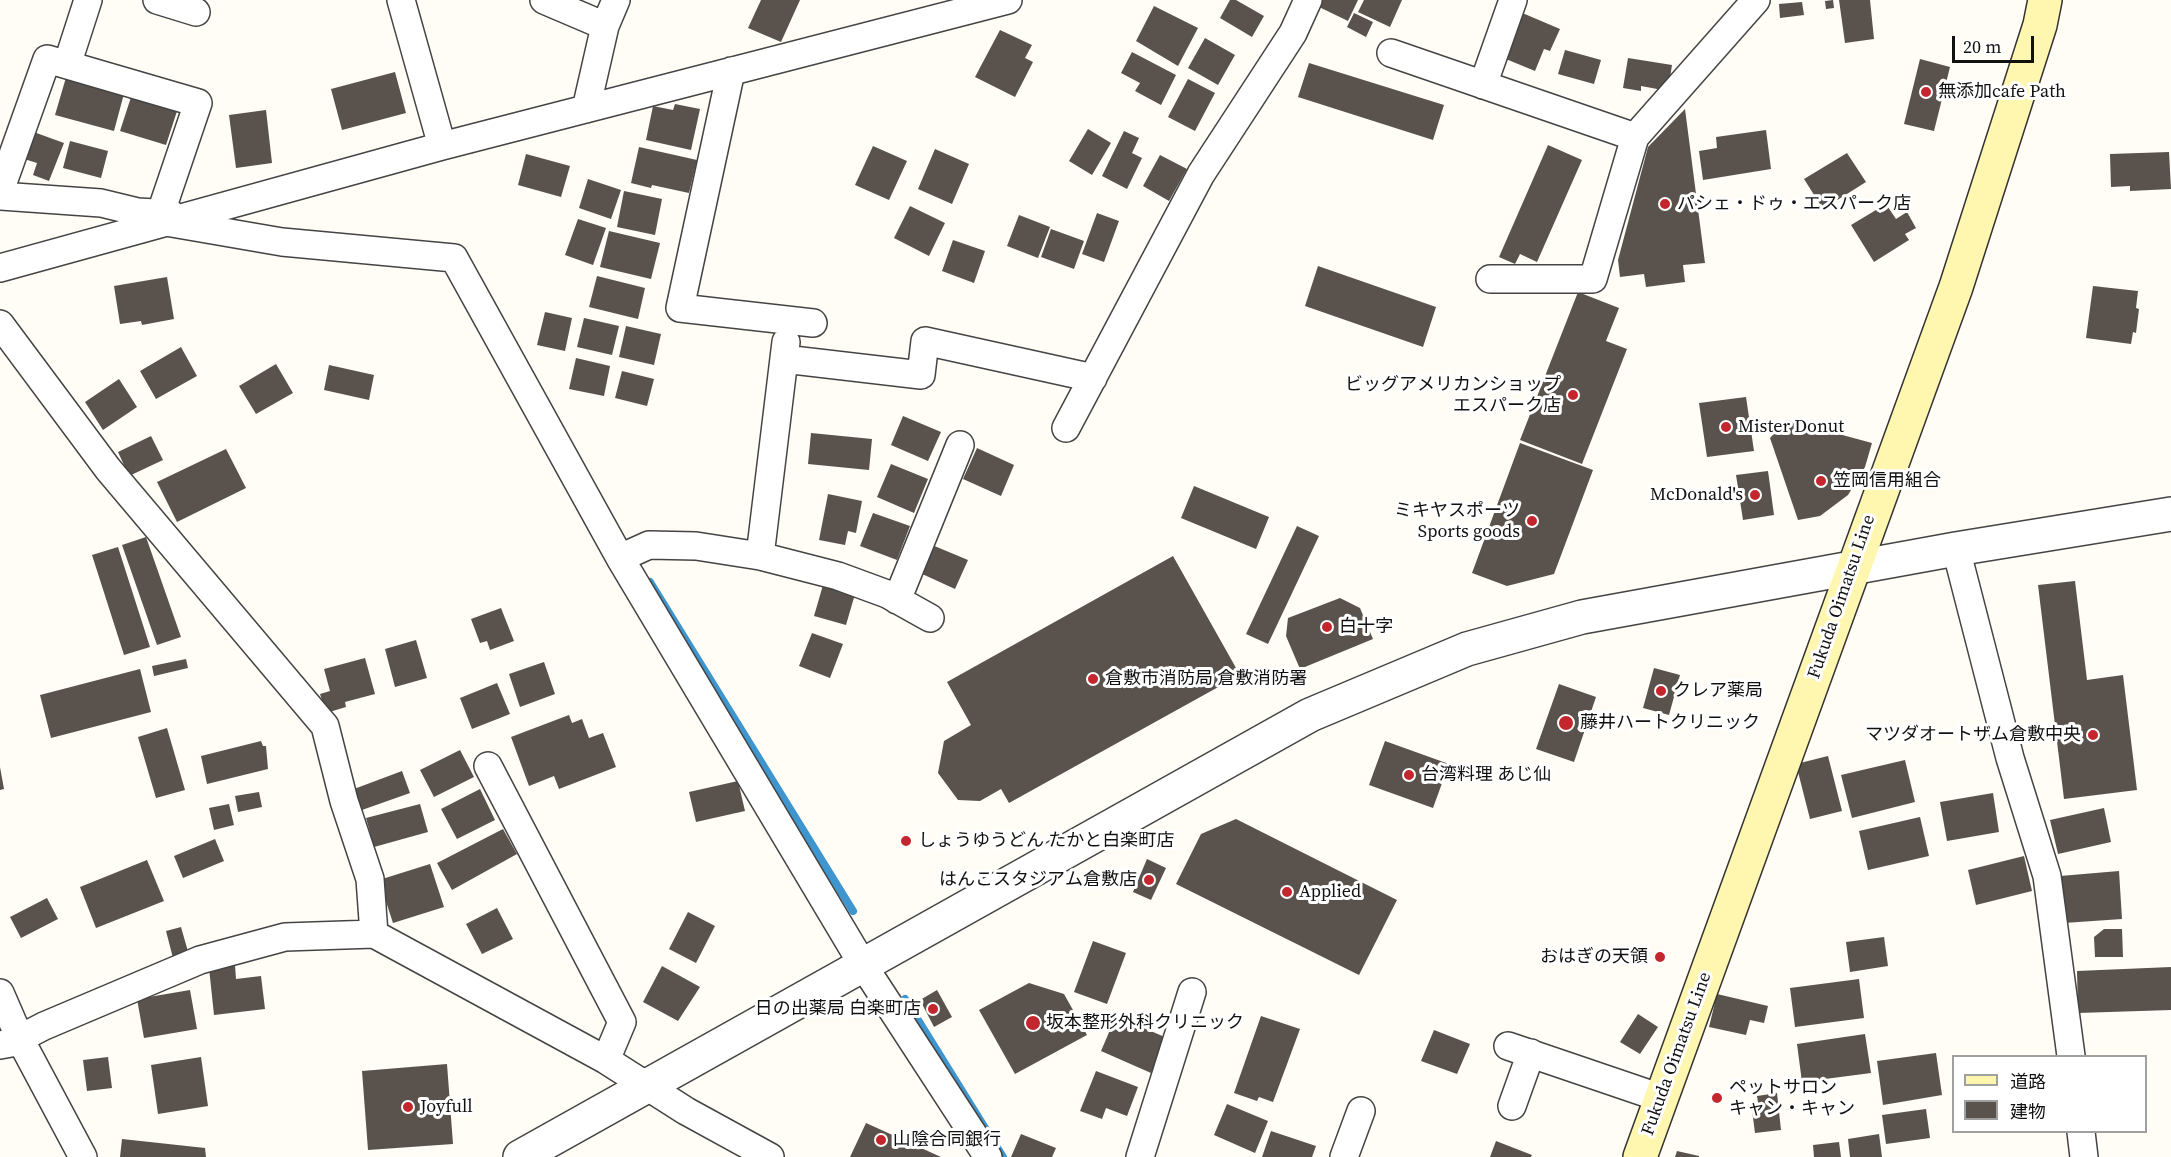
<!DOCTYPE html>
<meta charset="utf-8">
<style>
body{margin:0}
#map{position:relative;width:2171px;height:1157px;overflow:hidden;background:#fffdf5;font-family:"Source Serif 4","Noto Sans JP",serif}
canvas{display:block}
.legend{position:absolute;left:1952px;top:1055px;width:195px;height:78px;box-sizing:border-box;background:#fff;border:2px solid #a0a0a0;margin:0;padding:8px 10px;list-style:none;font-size:18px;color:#111}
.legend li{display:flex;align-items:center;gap:12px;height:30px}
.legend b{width:30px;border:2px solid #a0a0a0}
.scale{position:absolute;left:1952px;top:36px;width:82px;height:27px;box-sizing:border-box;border:3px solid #111;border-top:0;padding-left:8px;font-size:18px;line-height:21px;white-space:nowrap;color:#111;-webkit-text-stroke:4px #fff;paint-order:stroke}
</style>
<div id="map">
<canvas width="2171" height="1157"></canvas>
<ul class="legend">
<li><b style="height:8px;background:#fff6b0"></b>道路</li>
<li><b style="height:16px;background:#5a524d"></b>建物</li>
</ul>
<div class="scale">20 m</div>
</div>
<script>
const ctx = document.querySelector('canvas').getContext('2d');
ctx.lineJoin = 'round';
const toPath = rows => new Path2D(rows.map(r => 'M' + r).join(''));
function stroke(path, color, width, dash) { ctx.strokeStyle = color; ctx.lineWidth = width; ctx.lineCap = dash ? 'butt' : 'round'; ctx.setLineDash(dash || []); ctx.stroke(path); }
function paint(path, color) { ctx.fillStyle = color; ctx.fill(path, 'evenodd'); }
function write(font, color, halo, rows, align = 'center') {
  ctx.font = font + ' "Source Serif 4","Noto Sans JP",serif'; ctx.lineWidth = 6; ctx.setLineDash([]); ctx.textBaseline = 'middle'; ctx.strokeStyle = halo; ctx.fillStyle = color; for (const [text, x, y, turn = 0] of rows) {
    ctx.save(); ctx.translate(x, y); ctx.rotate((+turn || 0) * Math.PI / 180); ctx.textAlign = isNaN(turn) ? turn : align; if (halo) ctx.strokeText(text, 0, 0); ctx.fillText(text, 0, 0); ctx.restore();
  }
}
stroke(toPath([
 [650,582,853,911],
 [905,999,1003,1157]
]), '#3f96cf', 8);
paint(toPath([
 [761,0,800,0,781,42,748,28],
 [1230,0,1236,0,1264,16,1252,37,1220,18],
 [1320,0,1358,0,1348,21,1317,6],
 [1364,0,1402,0,1390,27,1358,12],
 [1833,0,1834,8,1826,9,1825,1],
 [1839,0,1870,0,1874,39,1845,43],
 [1802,2,1804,15,1780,18,1779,4],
 [1154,6,1198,28,1178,66,1136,41],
 [1520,12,1560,29,1550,51,1544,49,1535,71,1501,57],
 [1354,13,1373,22,1366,37,1347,27],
 [1000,30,1032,45,1025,58,1033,62,1015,97,975,77],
 [1205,38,1235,55,1218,85,1188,68],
 [1565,50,1601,60,1594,84,1558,74],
 [1132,52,1176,75,1161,105,1135,91,1140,83,1121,73],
 [1628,58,1672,65,1668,91,1641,86,1641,91,1623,88],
 [1920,59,1950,67,1934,131,1904,124],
 [1309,63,1444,105,1433,140,1298,97],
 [395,72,406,113,342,130,331,89],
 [67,74,125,90,114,131,55,115],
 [1188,79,1215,93,1195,131,1168,117],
 [133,91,179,105,166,145,120,131],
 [675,104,700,109,691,150,646,140,653,106,673,110],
 [1685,109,1705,263,1683,265,1685,282,1646,287,1644,274,1620,277,1618,260,1648,147],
 [266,110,272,163,236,168,229,115],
 [1088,129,1111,143,1092,175,1069,161],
 [1766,130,1771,169,1703,180,1699,151,1717,148,1716,137],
 [31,131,64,143,49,181,33,175,37,163,21,158],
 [1124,131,1139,138,1132,153,1142,158,1127,189,1102,176],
 [70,141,108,151,101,178,63,168],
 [1548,145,1582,160,1537,262,1520,254,1515,264,1499,257],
 [873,146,907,161,889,200,855,185],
 [639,147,697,160,689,193,652,185,651,188,631,183],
 [935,149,969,164,952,204,918,189],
 [2169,152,2171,189,2130,191,2130,186,2111,187,2110,154],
 [1847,153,1866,182,1823,209,1804,179],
 [526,154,570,166,561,197,518,185],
 [1160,155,1187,169,1169,201,1143,186],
 [588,179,621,190,611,219,579,208],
 [624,191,662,199,655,235,617,227],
 [1886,204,1896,219,1907,212,1916,228,1905,234,1909,240,1874,262,1851,225],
 [910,206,945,223,929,256,894,238],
 [1097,213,1119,221,1104,262,1082,254],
 [1019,215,1050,227,1038,258,1007,246],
 [578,219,606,228,593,265,565,255],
 [1051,229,1084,241,1074,269,1041,257],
 [609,231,660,243,651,279,600,267],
 [953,240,985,251,974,283,942,271],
 [1318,266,1436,307,1423,347,1305,306],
 [597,276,645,288,638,319,589,307],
 [167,277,174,319,142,325,141,321,120,324,114,286],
 [2093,286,2138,291,2136,308,2139,309,2136,333,2133,332,2131,344,2086,338],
 [1578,292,1619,308,1606,341,1627,349,1582,464,1520,440],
 [545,312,572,318,565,351,537,345],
 [584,318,619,326,612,355,577,347],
 [626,326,661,334,654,365,619,357],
 [181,347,197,376,156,399,140,371],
 [576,358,610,366,604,396,569,389],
 [276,364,293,393,256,414,239,386],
 [329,365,374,375,369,400,324,390],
 [622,371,654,379,647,406,615,398],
 [119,379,137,407,103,430,85,402],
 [1746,397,1754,451,1707,457,1699,403],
 [903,416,941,432,928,461,891,445],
 [1787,420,1872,443,1865,467,1848,495,1820,516,1798,520,1770,438],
 [811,433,872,439,869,470,808,464],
 [151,436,163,460,129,476,118,452],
 [1520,443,1593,470,1554,574,1507,586,1472,573],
 [977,448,1014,465,1001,496,963,479],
 [226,449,246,488,177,522,157,482],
 [891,464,928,479,914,513,877,497],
 [1768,471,1774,515,1743,520,1736,475],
 [1194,486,1269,517,1256,549,1181,518],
 [828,494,862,501,856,533,848,531,845,545,819,540],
 [873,513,910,526,897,560,860,546],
 [1297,526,1319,536,1268,644,1246,634],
 [146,537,181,637,157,645,122,545],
 [932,545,968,560,955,589,920,573],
 [118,547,150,647,124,655,92,555],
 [1173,556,1240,675,1009,803,1001,789,980,801,958,800,938,773,944,741,971,725,947,682],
 [2075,581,2087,680,2123,675,2137,790,2064,799,2038,585],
 [823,585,855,594,846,625,814,616],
 [1340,598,1360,608,1373,639,1300,669,1286,636,1288,618],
 [501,608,514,641,490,650,487,641,480,643,471,619],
 [812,633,843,644,830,678,799,666],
 [416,640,427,678,395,687,385,649],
 [365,658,375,694,345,702,346,707,326,713,320,694,330,691,324,669],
 [186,659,188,668,154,676,152,666],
 [544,662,555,694,520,707,509,674],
 [1654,668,1680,675,1669,715,1643,708],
 [140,669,151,712,51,738,40,695],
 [497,683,510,714,472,729,460,698],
 [1559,684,1596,697,1574,762,1536,749],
 [569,715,572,723,582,719,589,738,603,733,616,767,559,789,554,776,529,786,511,737],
 [167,728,185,790,156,798,138,737],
 [261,741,263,746,266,746,268,769,207,784,201,756],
 [1385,741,1449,764,1433,808,1369,785],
 [460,750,474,777,434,797,420,770],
 [1828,756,1842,811,1810,819,1796,764],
 [1905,760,1915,802,1852,818,1841,775],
 [0,767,4,789,0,790],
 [402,771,410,793,362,810,354,789],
 [738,781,745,811,696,822,689,792],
 [480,789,495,820,457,839,441,809],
 [259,792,262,807,238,812,235,796],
 [1993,793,1999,832,1947,841,1940,802],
 [229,804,234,825,214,830,209,808],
 [420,804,428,832,374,847,366,818],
 [2104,808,2111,842,2058,854,2050,820],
 [1920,817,1929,856,1868,870,1859,831],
 [1236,819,1397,900,1359,975,1176,884,1201,834],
 [503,829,517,854,452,890,437,863],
 [215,839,224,861,183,878,174,856],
 [2024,856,2032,891,1976,905,1968,870],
 [1147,859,1166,868,1151,900,1133,892],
 [147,860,164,901,96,928,80,887],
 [430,864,444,907,393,923,379,880],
 [2119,871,2122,919,2064,923,2060,876],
 [47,898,58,919,21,938,10,917],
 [497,908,513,939,482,954,466,924],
 [688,912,715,926,696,963,669,949],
 [181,927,189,955,173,958,166,931],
 [2104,929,2122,929,2123,957,2095,957,2094,937],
 [1884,937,1888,966,1850,972,1846,942],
 [1093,941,1126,953,1107,1004,1074,992],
 [235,965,236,979,261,976,265,1009,214,1015,209,968],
 [662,966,700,987,678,1021,643,1002],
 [2171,967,2171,1010,2078,1013,2077,971],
 [1859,979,1864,1018,1795,1027,1790,988],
 [1029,983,1064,994,1087,1035,1015,1074,979,1010],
 [190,990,197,1029,144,1038,137,999],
 [937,990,952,1017,934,1027,920,1000],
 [1717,994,1768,1006,1764,1023,1750,1020,1746,1035,1709,1027],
 [1638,1014,1658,1027,1640,1054,1620,1042],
 [1116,1016,1167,1038,1151,1073,1101,1051],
 [1261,1016,1300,1029,1273,1102,1259,1097,1257,1101,1234,1093],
 [1434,1030,1470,1044,1457,1074,1421,1061],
 [1865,1034,1871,1073,1802,1082,1797,1044],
 [1936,1053,1942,1095,1883,1105,1877,1061],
 [108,1057,112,1088,87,1091,83,1060],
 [201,1057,208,1106,158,1114,151,1065],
 [447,1064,453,1144,368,1150,362,1071],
 [1096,1071,1138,1087,1127,1116,1106,1108,1102,1119,1080,1111],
 [1777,1093,1781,1130,1755,1133,1752,1110,1759,1109,1757,1096],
 [1227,1104,1268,1121,1255,1153,1214,1135],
 [1926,1109,1930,1138,1886,1144,1882,1115],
 [866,1123,941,1157,850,1157],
 [1271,1131,1316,1146,1312,1157,1262,1157],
 [1021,1134,1056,1148,1052,1157,1011,1157],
 [1879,1134,1882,1157,1850,1157,1848,1139],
 [122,1139,205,1148,206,1157,120,1157],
 [1496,1141,1532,1155,1531,1157,1490,1157],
 [1839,1142,1841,1157,1814,1157,1813,1145],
 [1677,1151,1699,1156,1699,1157,1675,1157]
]), '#5a524d');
const minor = toPath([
 [157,0,196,12],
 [401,0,442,146],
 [544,0,605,26],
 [1391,53,1635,137],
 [67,65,88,0],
 [731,71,680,308,813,323],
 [1483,85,1513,0],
 [586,109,605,26,616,0],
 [0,191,47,59,198,103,160,215],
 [0,196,101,203,138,212,171,214],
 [166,222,282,242,454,258,620,558,863,965,988,1157],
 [0,268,442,146,1008,0],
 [1490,279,1593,279,1635,137,1756,0],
 [0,324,108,469,325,726,344,801,370,879,374,934],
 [784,359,921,375,925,341,1093,378],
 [1066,428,1201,174,1293,33,1308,0],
 [1956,549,2010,758,2047,876,2071,1056],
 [760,556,786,342],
 [620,558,649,545,696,546,760,556,838,576,887,594,930,618],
 [897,600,960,445],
 [488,766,622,1022,606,1060],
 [0,993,20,1039,83,1157],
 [0,1045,11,1043,44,1026,200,960,285,937,374,934,606,1060,686,1111,770,1157],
 [1508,1046,1661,1098],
 [1512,1106,1531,1053],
 [2081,1132,2084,1157],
 [1140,1157,1192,992],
 [1344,1157,1361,1111]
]);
const tertiary = toPath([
 [520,1157,1310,715,1467,649,1582,617,1956,549,2171,514]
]);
const secondary = toPath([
 [1640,1157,1956,287,2040,25,2045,0]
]);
stroke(minor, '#444', 30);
stroke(tertiary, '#444', 36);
stroke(secondary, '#333', 36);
stroke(minor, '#fff', 27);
stroke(tertiary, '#fff', 33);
stroke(secondary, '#fff6b0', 33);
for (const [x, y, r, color] of [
 [1926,92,6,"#c4262e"],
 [1665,204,6,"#c4262e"],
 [1573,395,6,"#c4262e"],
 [1726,427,6,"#c4262e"],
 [1821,481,6,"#c4262e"],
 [1755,495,6,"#c4262e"],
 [1532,521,6,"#c4262e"],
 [1327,627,6,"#c4262e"],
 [1093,679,6,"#c4262e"],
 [1661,691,6,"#c4262e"],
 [1566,723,8,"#c4262e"],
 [2093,735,6,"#c4262e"],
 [1409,775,6,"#c4262e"],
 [906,841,6,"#c4262e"],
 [1149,880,6,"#c4262e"],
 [1287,892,6,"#c4262e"],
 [1660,957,6,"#c4262e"],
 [933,1009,6,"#c4262e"],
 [1033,1023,8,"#c4262e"],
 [1717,1098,6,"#c4262e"],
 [408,1107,6,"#c4262e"],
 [881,1140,6,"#c4262e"]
]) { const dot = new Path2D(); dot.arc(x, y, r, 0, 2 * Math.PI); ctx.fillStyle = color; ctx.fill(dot); stroke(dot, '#fff', 2); }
write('18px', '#111', '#fff', [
 ["無添加cafe Path",1938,92],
 ["パシェ・ドゥ・エスパーク店",1677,204],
 ["ビッグアメリカンショップ",1561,385,"right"],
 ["エスパーク店",1561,406,"right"],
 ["Mister Donut",1738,427],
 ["笠岡信用組合",1833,481],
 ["McDonald's",1743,495,"right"],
 ["ミキヤスポーツ",1520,511,"right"],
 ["Sports goods",1520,532,"right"],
 ["白十字",1339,627],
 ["倉敷市消防局 倉敷消防署",1105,679],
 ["クレア薬局",1673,691],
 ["藤井ハートクリニック",1580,723],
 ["マツダオートザム倉敷中央",2081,735,"right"],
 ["台湾料理 あじ仙",1421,775],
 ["しょうゆうどん たかと白楽町店",918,841],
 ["はんこスタジアム倉敷店",1137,880,"right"],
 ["Applied",1299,892],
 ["おはぎの天領",1648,957,"right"],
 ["日の出薬局 白楽町店",921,1009,"right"],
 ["坂本整形外科クリニック",1046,1023],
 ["ペットサロン",1729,1088],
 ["キャン・キャン",1729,1109],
 ["Joyfull",420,1107],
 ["山陰合同銀行",893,1140]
], 'left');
write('18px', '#111', '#fff', [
 ["Fukuda Oimatsu Line",1842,597,-71],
 ["Fukuda Oimatsu Line",1677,1054,-70]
]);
</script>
